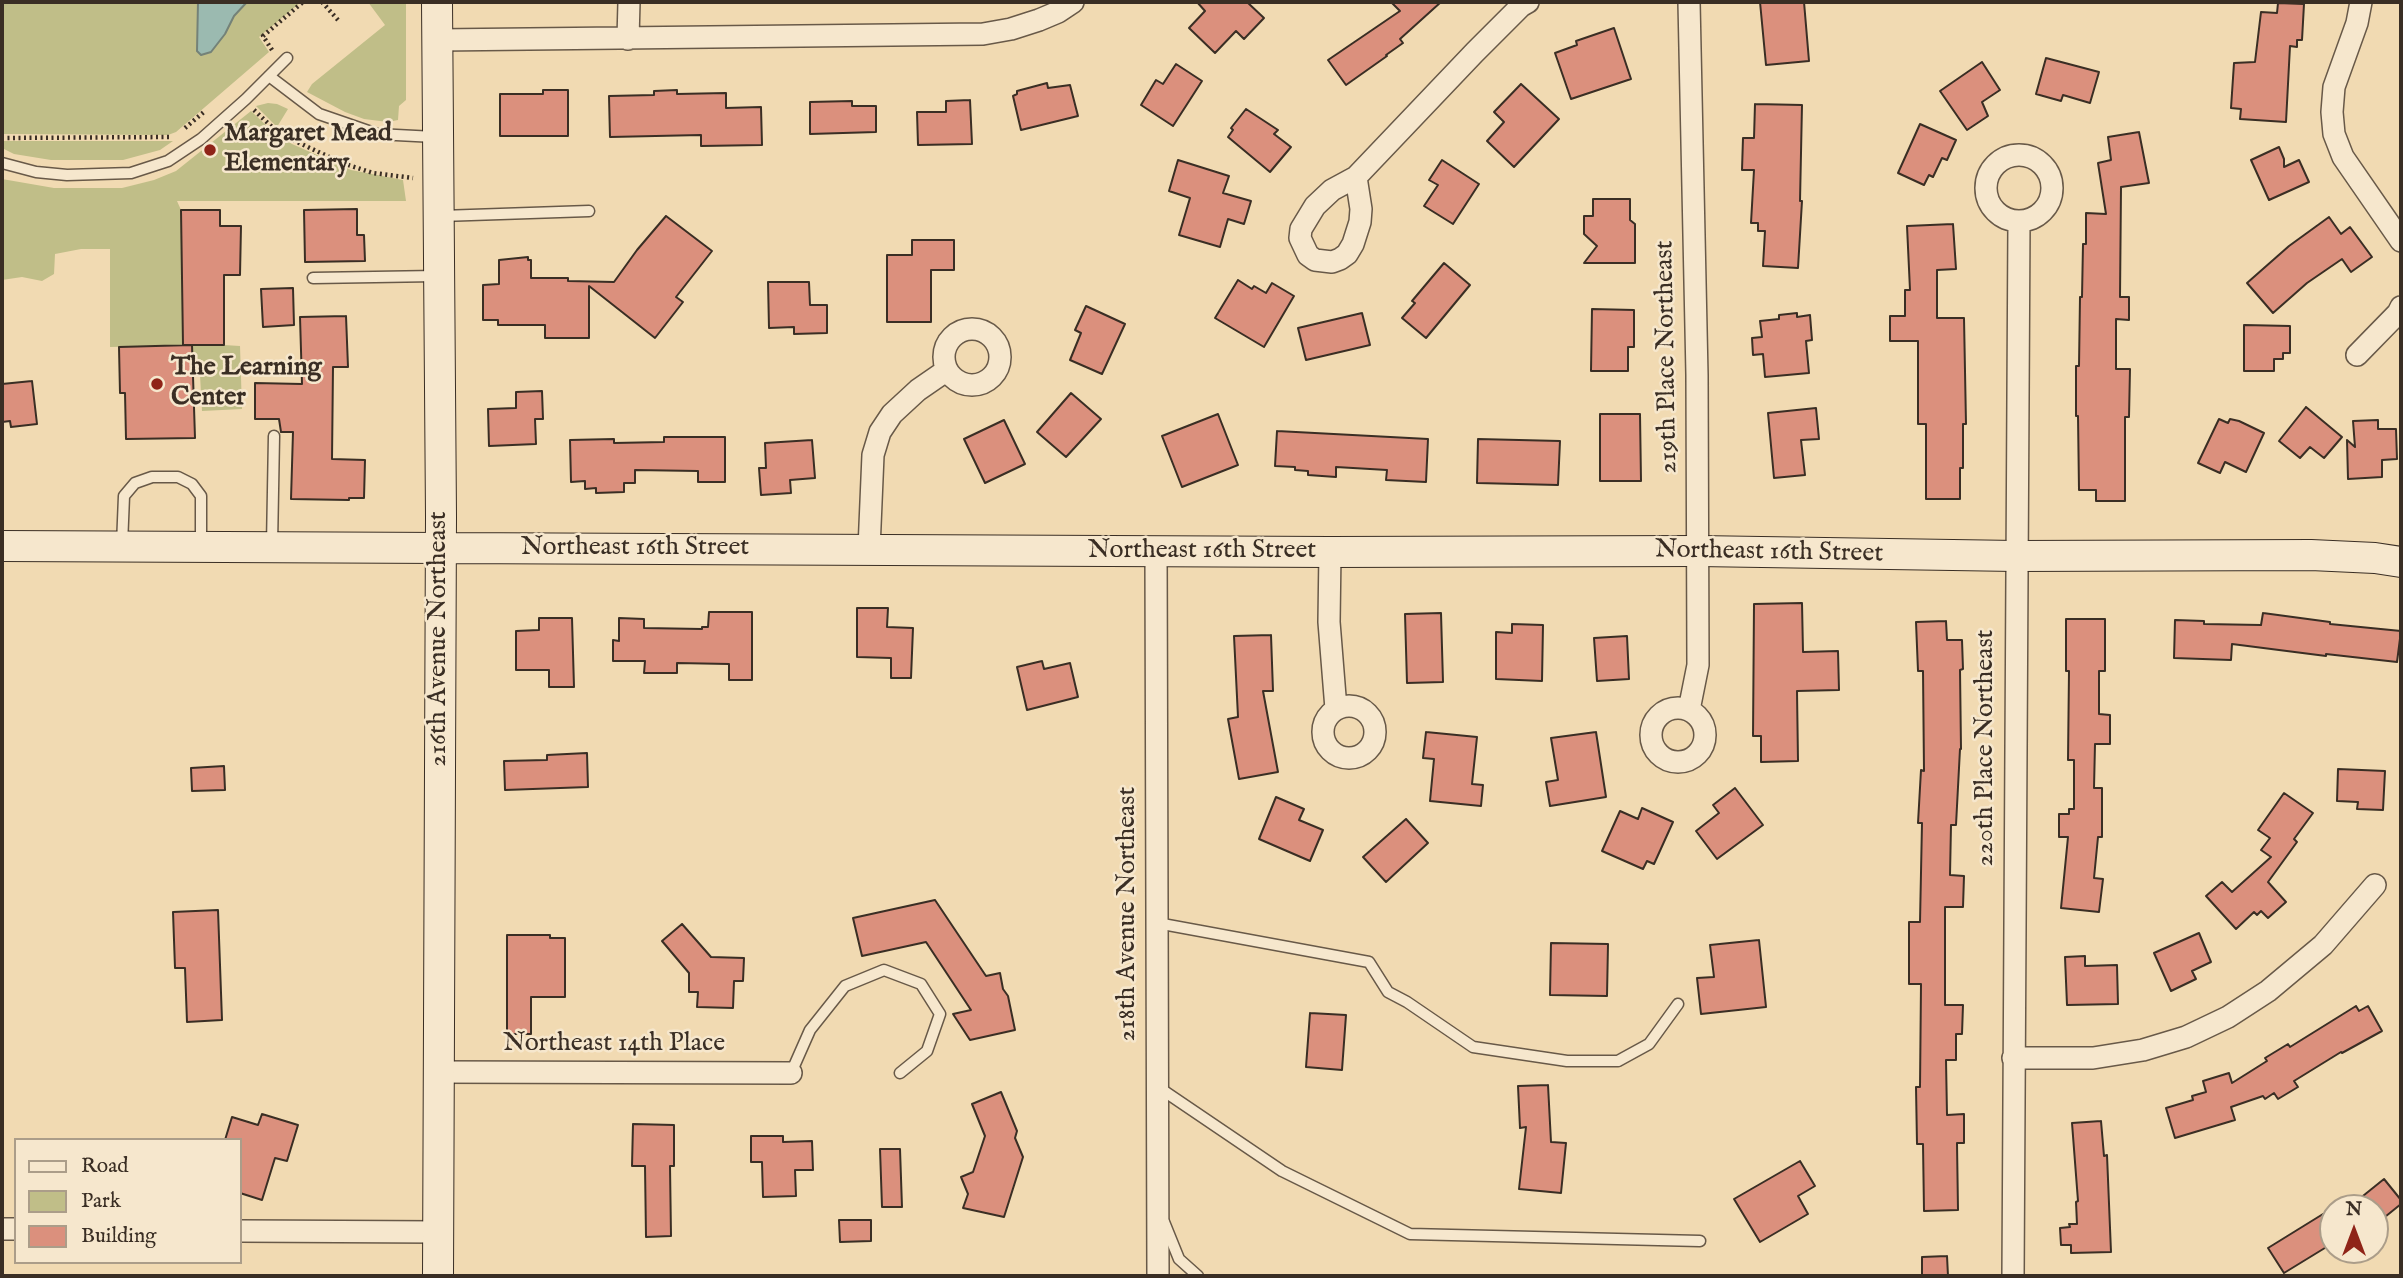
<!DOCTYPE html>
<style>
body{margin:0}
#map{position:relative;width:2403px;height:1278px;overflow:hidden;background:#f1dab2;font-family:"IM FELL English",serif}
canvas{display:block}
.frame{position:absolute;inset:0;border:4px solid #3a2e24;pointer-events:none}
.legend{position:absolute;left:14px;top:1138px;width:228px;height:126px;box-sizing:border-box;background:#f6e7cd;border:2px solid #ab9d89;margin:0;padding:9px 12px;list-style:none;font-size:21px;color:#3a2e24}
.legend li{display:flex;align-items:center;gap:14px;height:35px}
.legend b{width:35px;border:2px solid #ab9d89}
.north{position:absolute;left:2319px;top:1194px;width:70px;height:70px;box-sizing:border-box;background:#f6e7cd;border:2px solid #ab9d89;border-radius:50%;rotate:0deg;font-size:19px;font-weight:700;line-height:28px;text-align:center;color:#3a2e24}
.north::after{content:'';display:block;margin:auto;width:24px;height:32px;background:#8f2418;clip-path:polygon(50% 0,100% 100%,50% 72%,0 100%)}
</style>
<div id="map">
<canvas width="2403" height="1278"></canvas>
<div class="frame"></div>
<ul class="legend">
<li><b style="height:9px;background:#f6e7cd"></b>Road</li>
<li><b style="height:19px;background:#c0be88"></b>Park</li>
<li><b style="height:19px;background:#db907d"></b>Building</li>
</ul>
<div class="north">N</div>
</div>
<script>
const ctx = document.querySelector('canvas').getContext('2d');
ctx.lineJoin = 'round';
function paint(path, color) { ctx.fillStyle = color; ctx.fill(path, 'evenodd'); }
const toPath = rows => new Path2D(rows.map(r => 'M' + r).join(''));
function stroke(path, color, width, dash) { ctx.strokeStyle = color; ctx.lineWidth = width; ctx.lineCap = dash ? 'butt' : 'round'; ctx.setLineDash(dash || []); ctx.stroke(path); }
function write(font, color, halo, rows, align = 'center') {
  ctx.font = font + ' "IM FELL English",serif'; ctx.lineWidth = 5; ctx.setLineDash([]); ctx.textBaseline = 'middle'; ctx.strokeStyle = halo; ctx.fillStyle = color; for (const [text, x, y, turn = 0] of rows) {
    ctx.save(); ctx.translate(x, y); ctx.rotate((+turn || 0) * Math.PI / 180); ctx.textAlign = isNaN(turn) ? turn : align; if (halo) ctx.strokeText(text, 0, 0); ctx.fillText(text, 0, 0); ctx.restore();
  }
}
paint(toPath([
 [2,2,301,2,259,37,269,52,176,132,168,135,2,134],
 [368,2,406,2,406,100,399,106,398,120,388,122,364,119,345,112,307,92,312,84,385,25],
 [268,103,277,104,288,109,277,127,256,106],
 [251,111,270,129,292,144,351,170,403,180,406,201,177,201,181,210,181,267,189,268,224,345,240,346,242,409,202,411,200,375,173,374,172,346,110,347,110,249,81,249,55,254,54,274,42,281,22,277,2,280,2,179,54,188,122,188,154,180,176,171],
 [2,141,173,141,160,150,123,160,51,160,14,154,2,148]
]), '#c0be88');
const water = toPath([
 [198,2,247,2,234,16,225,34,211,52,201,55,197,51,198,2]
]);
paint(water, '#9bbab0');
stroke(water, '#748278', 2);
const building = toPath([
 [1197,2,1247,2,1264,18,1244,39,1236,31,1215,53,1189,28,1205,11,1197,2],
 [1391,2,1441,2,1400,39,1403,43,1386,55,1387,56,1346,85,1328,60,1400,11,1391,2],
 [1760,2,1804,2,1809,61,1766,65,1760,2],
 [2278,3,2304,4,2302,40,2297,40,2297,47,2290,46,2286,122,2240,119,2241,109,2231,108,2234,63,2255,62,2261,12,2277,13,2278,3],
 [1614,28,1631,79,1571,99,1555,53,1577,45,1576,41,1614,28],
 [2046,58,2099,72,2090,103,2063,95,2061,101,2036,94,2046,58],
 [1982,62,2000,90,1982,102,1988,116,1967,130,1940,91,1982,62],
 [1176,64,1202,81,1173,126,1141,105,1156,80,1163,84,1176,64],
 [1047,83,1048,88,1070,85,1078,116,1021,130,1013,96,1017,94,1017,91,1047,83],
 [1521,84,1559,119,1514,167,1487,141,1504,122,1494,112,1521,84],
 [543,90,568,90,568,136,500,136,500,94,543,94,543,90],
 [677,90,677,94,726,93,726,108,761,107,762,145,701,146,701,135,610,137,609,96,654,95,654,91,677,90],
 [970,100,972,144,918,145,917,112,946,112,946,101,970,100],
 [852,101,852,106,876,106,876,132,810,134,810,102,852,101],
 [1755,104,1802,105,1800,201,1802,201,1798,268,1763,266,1765,231,1758,231,1758,223,1751,223,1754,170,1742,170,1743,138,1754,138,1755,104],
 [1246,109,1278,130,1274,134,1291,147,1270,172,1228,137,1233,130,1231,128,1246,109],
 [1920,124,1956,140,1947,160,1942,158,1933,177,1929,175,1924,185,1898,173,1920,124],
 [2139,132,2149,183,2121,187,2120,297,2129,297,2129,320,2116,319,2116,369,2130,369,2129,417,2125,417,2125,501,2096,501,2096,490,2079,490,2078,416,2076,416,2076,366,2079,366,2080,297,2082,297,2083,244,2086,244,2086,213,2106,214,2098,163,2111,160,2108,137,2139,132],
 [2279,147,2284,159,2284,167,2299,160,2309,182,2269,200,2251,160,2279,147],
 [1178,160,1229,176,1223,193,1251,201,1244,224,1228,219,1220,247,1179,235,1190,198,1169,191,1178,160],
 [1442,160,1479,184,1453,224,1424,206,1438,185,1429,180,1442,160],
 [1593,199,1630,199,1630,220,1635,224,1635,263,1584,263,1597,246,1584,234,1584,216,1593,216,1593,199],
 [357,209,357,235,364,235,365,261,305,262,304,210,357,209],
 [181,210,220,210,220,226,241,226,240,275,224,275,224,345,183,345,181,210],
 [666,216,712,251,676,297,683,302,655,338,589,286,589,338,545,338,545,325,498,325,498,320,483,320,483,285,499,284,499,260,528,257,528,260,531,260,531,278,568,278,568,281,614,282,637,250,666,216],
 [2329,217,2341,234,2350,227,2372,257,2351,272,2342,259,2307,283,2273,313,2247,283,2289,246,2329,217],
 [1953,224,1956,269,1937,270,1937,318,1964,318,1966,424,1963,424,1963,468,1960,468,1960,499,1926,499,1926,424,1918,424,1918,341,1890,341,1890,316,1905,316,1905,290,1910,290,1907,226,1953,224],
 [912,240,954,240,954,270,931,270,931,322,887,322,887,255,912,255,912,240],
 [1444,263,1470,285,1426,338,1402,318,1415,303,1412,301,1444,263],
 [1238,280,1252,289,1254,286,1266,293,1272,283,1294,296,1264,347,1215,318,1238,280],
 [768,282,809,282,810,305,827,305,827,333,794,334,794,327,769,328,768,282],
 [293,288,294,325,263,327,261,289,293,288],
 [1086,306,1125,324,1102,374,1070,360,1081,333,1075,330,1086,306],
 [1592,309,1634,310,1634,347,1628,347,1628,371,1591,371,1592,309],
 [1362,313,1370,345,1306,360,1298,328,1362,313],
 [1797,313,1797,317,1810,315,1812,340,1806,341,1809,373,1765,377,1763,354,1753,355,1752,338,1762,337,1760,321,1779,319,1779,315,1797,313],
 [346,316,348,367,333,367,332,459,365,460,364,498,349,498,349,500,291,499,293,432,281,432,279,419,255,419,255,383,302,384,300,317,346,316],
 [2244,325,2290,326,2290,353,2283,353,2283,359,2274,359,2274,371,2244,371,2244,325],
 [192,345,195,438,126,439,125,393,120,393,119,347,192,345],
 [32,381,37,424,11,427,10,421,2,422,2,384,32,381],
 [542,391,543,419,535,419,536,444,489,446,488,409,516,408,516,392,542,391],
 [1071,393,1101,419,1066,457,1037,432,1071,393],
 [2306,407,2342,437,2324,458,2310,447,2300,458,2279,441,2306,407],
 [1816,408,1819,439,1801,440,1805,475,1774,478,1768,413,1816,408],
 [1218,414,1238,465,1182,487,1162,436,1218,414],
 [1600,414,1640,414,1641,481,1600,481,1600,414],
 [2219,419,2228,423,2230,419,2239,421,2264,433,2246,472,2225,462,2220,473,2198,463,2219,419],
 [1004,420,1025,464,985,483,964,439,1004,420],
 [2378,420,2378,429,2396,429,2397,459,2382,460,2382,477,2348,479,2347,440,2355,447,2353,421,2378,420],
 [1277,431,1428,439,1426,482,1386,480,1387,470,1336,467,1336,477,1308,475,1308,471,1295,470,1295,467,1275,466,1277,431],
 [664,437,725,437,725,482,698,482,698,471,635,470,635,483,624,483,624,492,596,493,596,488,585,489,585,481,571,482,570,440,614,439,614,443,664,442,664,437],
 [1478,439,1560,441,1558,485,1477,483,1478,439],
 [812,440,815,478,790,480,791,493,761,495,759,468,766,468,765,443,812,440],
 [1802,603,1803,652,1838,651,1839,690,1797,691,1798,761,1761,762,1761,736,1753,736,1754,604,1802,603],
 [857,608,888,608,887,627,913,628,911,678,891,678,891,658,857,657,857,608],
 [709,612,752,612,752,680,729,680,729,664,677,663,677,673,644,673,645,661,613,661,613,640,619,641,619,618,644,619,644,628,702,629,702,627,708,627,709,612],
 [1441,613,1443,682,1407,683,1405,614,1441,613],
 [2263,613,2330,622,2330,624,2401,631,2397,662,2326,654,2326,656,2232,644,2231,660,2174,658,2175,620,2204,621,2204,624,2261,625,2263,613],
 [539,618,572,618,574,687,549,687,549,670,516,670,516,631,539,630,539,618],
 [2066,619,2105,619,2105,671,2099,671,2099,714,2110,715,2110,744,2095,744,2094,788,2102,788,2102,837,2098,837,2094,878,2103,879,2099,912,2061,908,2068,837,2059,837,2059,814,2069,814,2069,809,2074,809,2074,760,2068,760,2069,671,2066,671,2066,619],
 [1946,621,1947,640,1962,640,1963,669,1960,670,1961,749,1960,749,1956,825,1951,825,1950,875,1964,876,1963,907,1945,907,1945,1005,1963,1005,1962,1034,1956,1034,1956,1060,1946,1060,1947,1115,1964,1114,1964,1143,1957,1143,1958,1210,1924,1211,1923,1144,1917,1144,1916,1087,1920,1087,1921,984,1909,984,1909,922,1920,922,1922,823,1918,823,1921,770,1924,771,1923,671,1918,671,1916,622,1946,621],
 [1512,624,1543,625,1542,681,1496,679,1496,632,1512,633,1512,624],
 [1271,635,1273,691,1263,691,1278,772,1239,779,1228,719,1238,717,1234,636,1271,635],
 [1627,636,1629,679,1597,681,1594,638,1627,636],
 [1042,661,1044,669,1070,663,1078,697,1027,710,1017,667,1042,661],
 [1426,732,1477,737,1472,784,1483,785,1481,806,1430,801,1434,759,1423,758,1426,732],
 [1596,732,1606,797,1550,806,1546,782,1558,780,1551,738,1596,732],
 [587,753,588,787,505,790,504,761,547,760,547,755,587,753],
 [224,766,225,790,192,791,191,768,224,766],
 [2338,769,2385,771,2383,810,2357,809,2358,802,2337,801,2338,769],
 [1735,788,1763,825,1717,859,1696,831,1719,813,1713,805,1735,788],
 [2284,793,2313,813,2294,839,2297,842,2268,882,2286,902,2268,918,2261,911,2257,915,2254,912,2236,929,2206,896,2222,882,2232,892,2271,857,2261,850,2270,838,2258,830,2284,793],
 [1276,797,1304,809,1299,820,1323,830,1310,861,1259,839,1276,797],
 [1642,808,1673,822,1654,864,1647,861,1643,869,1602,851,1620,811,1638,819,1642,808],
 [1406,819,1428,843,1386,882,1363,857,1406,819],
 [935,900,986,976,1000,973,1003,989,1008,996,1015,1030,970,1040,953,1014,971,1010,926,942,862,956,853,918,935,900],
 [218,910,222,1020,187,1022,185,968,175,968,173,912,218,910],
 [682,924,711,957,744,958,743,981,734,981,733,1008,697,1007,698,992,689,992,689,973,662,941,682,924],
 [2199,933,2211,962,2192,971,2196,979,2171,991,2154,953,2199,933],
 [507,935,550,935,550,938,565,938,565,997,531,997,531,1034,507,1034,507,935],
 [1759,940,1766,1007,1701,1014,1697,978,1714,977,1710,945,1759,940],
 [1551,943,1608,944,1607,996,1550,995,1551,943],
 [2085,956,2085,966,2117,965,2118,1004,2067,1005,2065,957,2085,956],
 [2356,1006,2359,1011,2368,1006,2382,1031,2342,1053,2341,1052,2294,1081,2298,1087,2278,1099,2274,1093,2265,1099,2263,1096,2231,1107,2235,1120,2175,1138,2166,1108,2193,1100,2192,1096,2206,1092,2203,1081,2229,1073,2232,1083,2267,1061,2265,1058,2288,1044,2290,1047,2356,1006],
 [1310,1013,1346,1015,1342,1070,1306,1067,1310,1013],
 [1548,1085,1551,1142,1566,1143,1561,1193,1519,1189,1526,1127,1520,1128,1518,1086,1548,1085],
 [1001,1092,1017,1131,1015,1138,1023,1157,1004,1217,963,1208,968,1194,961,1177,973,1172,985,1136,972,1104,1001,1092],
 [262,1114,298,1125,287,1161,275,1158,262,1200,240,1193,240,1140,225,1140,232,1117,258,1125,262,1114],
 [2101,1121,2104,1156,2107,1155,2111,1252,2071,1253,2071,1245,2061,1245,2060,1228,2070,1227,2069,1224,2077,1224,2076,1202,2078,1201,2072,1123,2101,1121],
 [633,1124,674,1125,674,1166,670,1166,671,1236,646,1237,645,1166,632,1166,633,1124],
 [751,1136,783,1136,783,1142,812,1141,813,1170,795,1170,796,1196,763,1197,762,1162,751,1162,751,1136],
 [880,1149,900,1149,902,1207,882,1207,880,1149],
 [1800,1161,1815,1186,1798,1196,1808,1214,1760,1242,1734,1199,1800,1161],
 [2384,1179,2401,1200,2401,1204,2375,1225,2375,1208,2348,1208,2384,1179],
 [2323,1214,2333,1231,2333,1243,2284,1273,2268,1248,2323,1214],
 [839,1220,871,1220,871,1241,840,1242,839,1220],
 [1947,1256,1948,1276,1922,1276,1922,1257,1947,1256]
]);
paint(building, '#db907d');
stroke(building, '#3a2e24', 2);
const lane = toPath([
 [269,76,319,114,377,134,435,137],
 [2,163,36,172,67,175,131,173,168,161,201,139,246,99,287,58],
 [441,216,589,211],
 [313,278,436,276],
 [122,545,124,496,135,483,152,477,178,477,192,484,201,496,201,545],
 [272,545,274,436],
 [1157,923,1369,962,1388,992,1407,1002,1473,1047,1567,1061,1618,1061,1649,1044,1678,1004],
 [791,1073,810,1030,845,986,884,970,921,984,940,1014,927,1051,900,1073],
 [1158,1087,1282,1171,1410,1234,1700,1241],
 [1164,1222,1179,1259,1198,1276]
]);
const street = toPath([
 [2361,2,2357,23,2334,87,2332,112,2334,134,2343,157,2401,241],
 [628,39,629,2],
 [438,40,983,34,1011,29,1039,20,1058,12,1073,2],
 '1986 188a33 33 0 1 1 66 0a33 33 0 1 1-66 0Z',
 [1356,177,1361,209,1360,222,1353,244,1347,254,1340,259,1332,262,1315,260,1308,255,1300,238,1301,229,1315,206,1332,190,1356,177,1475,52,1521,6,1528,2],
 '944 357a28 28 0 1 1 56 0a28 28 0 1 1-56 0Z',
 [2357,355,2398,313,2401,307],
 [869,549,873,455,880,432,892,414,918,390,947,370],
 [1156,551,1158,1276],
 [1330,552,1329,622,1336,709],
 '1323 732a26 26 0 1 1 52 0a26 26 0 1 1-52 0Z',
 '1651 735a27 27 0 1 1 54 0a27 27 0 1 1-54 0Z',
 [1689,710,1698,665,1697,375,1689,2],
 [2013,1058,2093,1058,2143,1050,2186,1037,2228,1017,2268,991,2323,945,2375,885],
 [438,1072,791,1073],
 [2,1229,16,1229],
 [240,1231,438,1232],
 [2013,1276,2019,221]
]);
const secondary = toPath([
 [437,2,441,517,438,1276],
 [2,546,1330,552,1698,551,2016,556,2311,555,2375,558,2401,562]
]);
stroke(lane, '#685948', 13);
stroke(street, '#685948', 24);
stroke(secondary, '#3a2e24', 32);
stroke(toPath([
 [322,2,338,20],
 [272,50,263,36,303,2],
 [254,110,272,127,295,141,342,163,373,173,413,178],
 [185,128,205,111],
 [2,138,172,137]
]), '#3a2e24', 4.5, [2, 3.5]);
stroke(lane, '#f6e7cd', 10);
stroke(street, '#f6e7cd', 21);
stroke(secondary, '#f6e7cd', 30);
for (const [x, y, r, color] of [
 [210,150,7,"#8f2418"],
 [157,384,7,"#8f2418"]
]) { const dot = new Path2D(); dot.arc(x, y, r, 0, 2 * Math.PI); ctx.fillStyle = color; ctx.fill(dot); stroke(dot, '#f6e7cd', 2.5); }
write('bold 26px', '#3a2e24', '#f6e7cd', [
 ["Margaret Mead",224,135],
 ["Elementary",224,165],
 ["The Learning",171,369],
 ["Center",171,399]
], 'left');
write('26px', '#3a2e24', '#f6e7cd', [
 ["219th Place Northeast",1668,357,-91],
 ["Northeast 16th Street",635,549],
 ["Northeast 16th Street",1202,552],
 ["Northeast 16th Street",1769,553,1],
 ["216th Avenue Northeast",440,639,-90],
 ["220th Place Northeast",1987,748,-90],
 ["218th Avenue Northeast",1129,914,-90],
 ["Northeast 14th Place",614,1045]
]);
</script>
